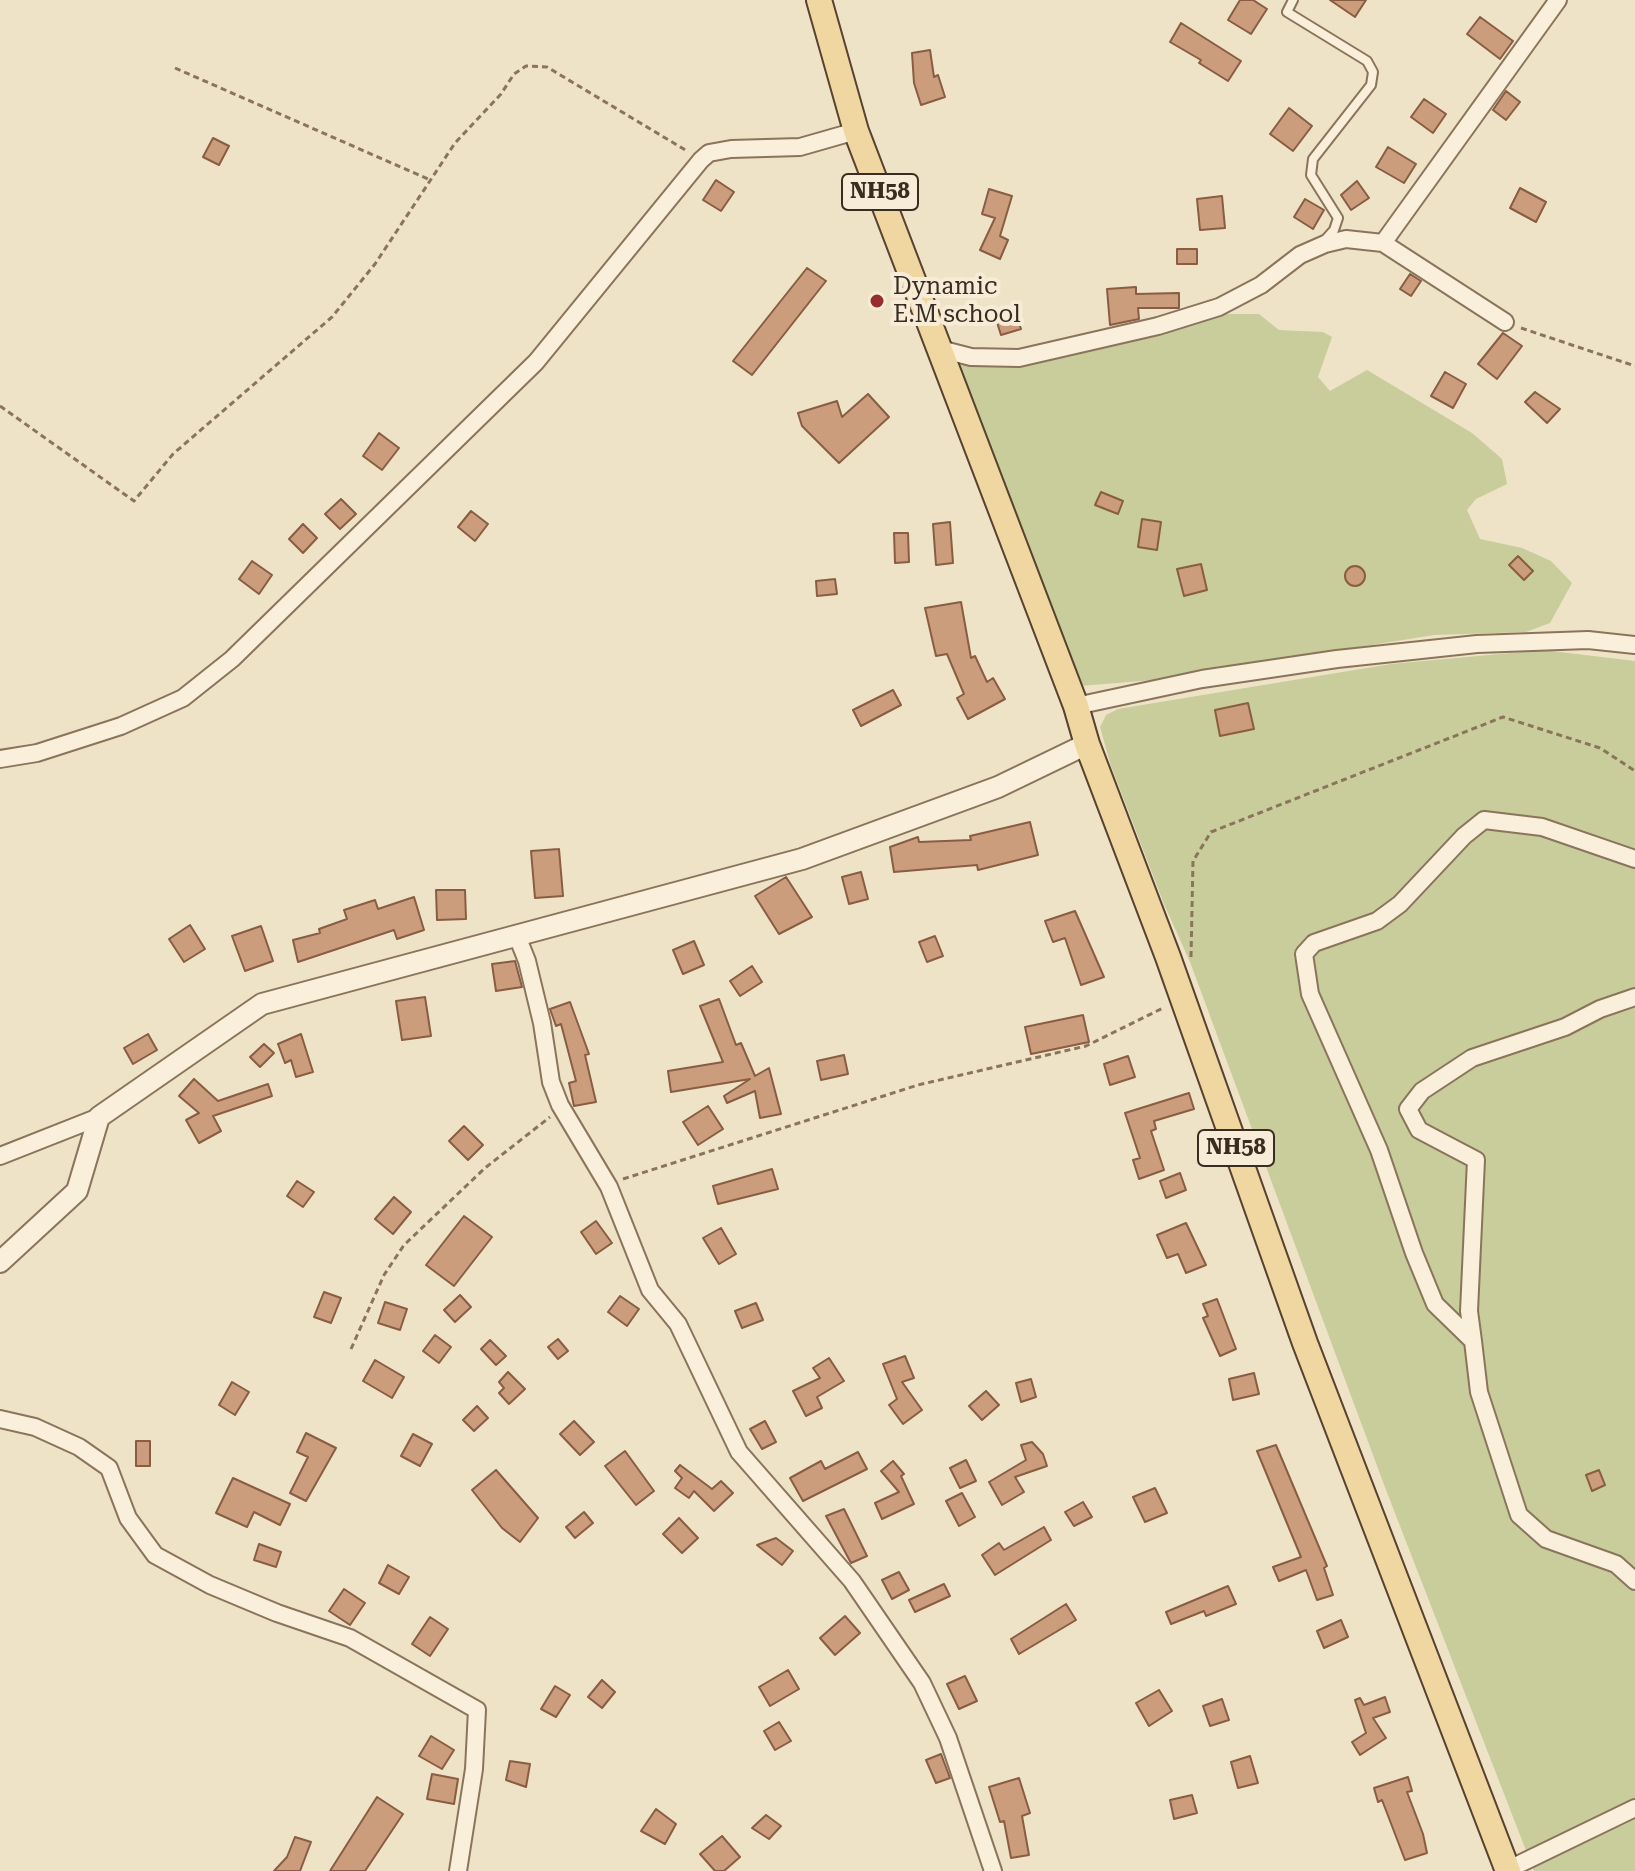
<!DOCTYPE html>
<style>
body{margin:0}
canvas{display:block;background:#eee2c7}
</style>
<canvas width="1635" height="1871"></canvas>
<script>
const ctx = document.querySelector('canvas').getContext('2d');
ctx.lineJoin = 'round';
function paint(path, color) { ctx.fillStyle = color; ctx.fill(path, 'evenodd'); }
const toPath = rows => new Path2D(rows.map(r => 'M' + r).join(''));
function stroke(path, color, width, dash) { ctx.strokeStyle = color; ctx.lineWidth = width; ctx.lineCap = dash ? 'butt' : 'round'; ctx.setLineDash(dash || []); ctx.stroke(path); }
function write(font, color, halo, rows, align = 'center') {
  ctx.font = font + ' "Roboto Serif",serif'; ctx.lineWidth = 8; ctx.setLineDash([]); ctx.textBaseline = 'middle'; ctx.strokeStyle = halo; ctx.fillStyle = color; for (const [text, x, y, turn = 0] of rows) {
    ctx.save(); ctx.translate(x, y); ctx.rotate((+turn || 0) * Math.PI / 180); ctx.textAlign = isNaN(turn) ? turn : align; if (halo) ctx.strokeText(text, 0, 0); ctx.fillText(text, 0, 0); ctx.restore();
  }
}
paint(toPath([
 [1220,314,1259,314,1279,330,1323,332,1332,337,1318,377,1330,391,1367,370,1472,433,1502,459,1507,484,1476,499,1467,510,1480,539,1522,548,1551,561,1572,583,1550,623,1526,632,1434,635,1154,680,1080,686,958,366],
 [1543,650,1635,661,1635,1871,1534,1871,1386,1490,1190,962,1164,904,1111,766,1100,727,1106,715,1118,709,1391,664]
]), '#c8cd9b');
const building = toPath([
 [1240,0,1253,0,1267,9,1251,34,1228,20,1240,0],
 [1330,0,1366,0,1355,17,1330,0],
 [1480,17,1513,41,1500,59,1467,34,1480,17],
 [1181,23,1241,61,1228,81,1199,63,1201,60,1170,42,1181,23],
 [930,50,934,77,938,75,945,97,921,105,914,83,912,53,930,50],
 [1506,91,1520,102,1506,120,1493,110,1506,91],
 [1424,99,1446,114,1433,133,1411,117,1424,99],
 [1289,108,1312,126,1293,151,1270,134,1289,108],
 [213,138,229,146,219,165,203,157,213,138],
 [1388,147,1416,164,1404,183,1376,167,1388,147],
 [716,180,734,192,721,211,703,200,716,180],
 [1357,181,1369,198,1351,210,1341,195,1357,181],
 [1520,188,1546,202,1536,222,1510,208,1520,188],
 [989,189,1012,196,1000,236,1008,240,1000,259,980,250,995,218,982,214,989,189],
 [1222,196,1225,228,1200,230,1197,199,1222,196],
 [1305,199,1324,210,1313,229,1294,217,1305,199],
 [1177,249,1197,249,1197,264,1177,264,1177,249],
 [807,268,826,281,752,375,733,361,807,268],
 [1410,274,1421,281,1411,296,1400,289,1410,274],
 [1136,287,1136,294,1179,293,1179,308,1138,308,1139,319,1110,325,1107,289,1136,287],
 [1014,307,1021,329,1001,335,994,313,1014,307],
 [1503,333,1522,346,1497,379,1478,364,1503,333],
 [1445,372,1466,384,1453,408,1431,396,1445,372],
 [1535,392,1560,409,1547,423,1525,402,1535,392],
 [868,394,889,417,839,463,802,426,798,413,837,401,842,417,868,394],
 [379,433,399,448,382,470,363,456,379,433],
 [1101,492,1123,501,1118,514,1095,505,1101,492],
 [341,499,356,514,340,529,325,514,341,499],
 [471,511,488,524,475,541,458,527,471,511],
 [1142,519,1161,522,1157,550,1138,547,1142,519],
 [950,522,953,563,936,565,933,524,950,522],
 [303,524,317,538,303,553,289,539,303,524],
 [894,533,908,533,909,562,895,563,894,533],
 [1518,556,1533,571,1524,580,1509,565,1518,556],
 [252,561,272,575,259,594,239,579,252,561],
 [1201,564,1207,590,1184,596,1177,569,1201,564],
 '1345 576a10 10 0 1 1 20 0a10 10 0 1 1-20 0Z',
 [835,579,837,594,817,596,816,581,835,579],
 [961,602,971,658,975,656,987,682,993,678,1005,699,968,719,957,698,964,694,947,654,936,656,925,608,961,602],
 [893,690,901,705,861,726,853,710,893,690],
 [1248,703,1254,729,1220,736,1215,710,1248,703],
 [1030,822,1038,855,978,870,977,865,894,872,890,847,918,837,919,842,971,840,970,836,1030,822],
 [559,849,563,896,535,898,531,851,559,849],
 [861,872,868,899,849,904,842,877,861,872],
 [786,877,812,917,779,934,755,896,786,877],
 [436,890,465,890,466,919,437,920,436,890],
 [414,897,424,930,397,939,394,930,298,962,293,940,320,933,319,929,347,919,344,910,375,900,378,909,414,897],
 [1075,911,1104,977,1081,985,1065,938,1053,942,1045,921,1075,911],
 [190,925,205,949,184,962,169,939,190,925],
 [261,926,273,961,245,971,232,936,261,926],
 [935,936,943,956,927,962,919,942,935,936],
 [694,941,704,965,683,974,673,950,694,941],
 [515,961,522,987,496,991,492,964,515,961],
 [752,966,762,982,740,996,730,981,752,966],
 [425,997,431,1036,402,1040,396,1001,425,997],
 [719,999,736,1045,741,1043,755,1076,769,1068,781,1114,760,1118,755,1091,727,1103,724,1096,750,1079,671,1092,668,1071,723,1062,700,1006,719,999],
 [570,1002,589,1054,585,1055,596,1102,574,1106,569,1083,576,1081,561,1024,556,1026,550,1009,570,1002],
 [1083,1015,1089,1042,1031,1054,1025,1027,1083,1015],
 [148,1034,157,1050,133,1064,124,1048,148,1034],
 [301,1034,313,1072,296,1077,291,1060,285,1063,278,1044,301,1034],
 [264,1044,274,1053,260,1067,250,1057,264,1044],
 [844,1055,848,1074,821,1080,817,1061,844,1055],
 [1128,1056,1135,1077,1110,1085,1104,1064,1128,1056],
 [194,1079,218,1101,268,1084,272,1096,213,1116,221,1131,199,1143,186,1120,199,1113,179,1096,194,1079],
 [1189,1093,1194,1109,1154,1121,1156,1129,1151,1131,1164,1170,1139,1179,1133,1160,1140,1158,1125,1113,1189,1093],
 [708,1106,723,1129,698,1145,683,1122,708,1106],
 [464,1126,483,1145,468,1160,449,1141,464,1126],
 [772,1169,778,1189,718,1204,713,1186,772,1169],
 [1180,1173,1186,1190,1166,1198,1160,1181,1180,1173],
 [297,1181,314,1192,303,1207,287,1196,297,1181],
 [394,1197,411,1212,393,1234,375,1219,394,1197],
 [464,1216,492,1237,454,1286,426,1265,464,1216],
 [596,1221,612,1243,596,1254,581,1232,596,1221],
 [1186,1223,1206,1265,1186,1273,1178,1254,1167,1258,1157,1235,1186,1223],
 [721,1228,736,1254,719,1264,703,1238,721,1228],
 [324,1292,341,1298,331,1323,314,1317,324,1292],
 [460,1295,471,1307,455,1322,444,1310,460,1295],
 [620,1296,639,1309,627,1326,608,1312,620,1296],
 [1217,1299,1236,1349,1220,1356,1203,1318,1208,1316,1203,1304,1217,1299],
 [385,1302,407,1309,400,1330,378,1323,385,1302],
 [756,1303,763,1320,742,1328,735,1311,756,1303],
 [435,1335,451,1347,439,1363,423,1351,435,1335],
 [558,1339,568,1351,558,1359,548,1347,558,1339],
 [490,1340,506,1356,496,1365,481,1349,490,1340],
 [905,1356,914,1378,902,1382,922,1410,903,1424,889,1405,897,1399,883,1364,905,1356],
 [829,1358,844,1381,817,1397,822,1408,806,1416,793,1391,820,1378,813,1368,829,1358],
 [375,1360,404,1377,392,1398,363,1381,375,1360],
 [508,1372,525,1389,509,1404,499,1393,504,1388,499,1382,508,1372],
 [1254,1373,1259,1394,1233,1400,1229,1379,1254,1373],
 [1031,1379,1036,1397,1021,1402,1016,1383,1031,1379],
 [232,1382,249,1392,235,1415,219,1405,232,1382],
 [986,1391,999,1405,982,1420,969,1406,986,1391],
 [477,1406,488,1418,474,1431,463,1420,477,1406],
 [574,1421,594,1442,580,1455,560,1434,574,1421],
 [765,1421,776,1442,762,1449,750,1429,765,1421],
 [306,1433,336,1448,306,1501,290,1493,308,1457,297,1452,306,1433],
 [413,1434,432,1444,420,1466,401,1456,413,1434],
 [136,1441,150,1441,150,1466,136,1466,136,1441],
 [1032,1442,1043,1454,1047,1466,1015,1477,1024,1492,1002,1505,989,1482,1026,1460,1021,1445,1032,1442],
 [1276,1445,1327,1566,1324,1568,1333,1595,1317,1600,1306,1570,1279,1581,1273,1567,1301,1557,1257,1451,1276,1445],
 [625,1451,654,1491,636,1505,605,1466,625,1451],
 [858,1452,867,1469,803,1501,790,1478,821,1461,825,1469,858,1452],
 [966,1460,976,1481,960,1488,950,1468,966,1460],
 [893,1461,904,1474,901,1476,914,1504,882,1519,875,1503,899,1492,881,1471,893,1461],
 [680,1465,712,1489,721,1481,733,1493,714,1511,694,1491,689,1498,675,1488,682,1478,675,1471,680,1465],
 [496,1470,538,1518,520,1542,502,1528,472,1490,496,1470],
 [1599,1470,1605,1485,1592,1491,1586,1475,1599,1470],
 [233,1478,290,1504,280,1525,254,1512,247,1527,216,1513,233,1478],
 [1155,1488,1167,1513,1145,1522,1133,1497,1155,1488],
 [962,1493,975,1517,959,1526,946,1501,962,1493],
 [1083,1502,1092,1517,1074,1526,1065,1512,1083,1502],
 [844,1509,867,1556,851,1563,826,1516,844,1509],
 [584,1512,593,1523,575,1538,566,1527,584,1512],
 [679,1518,698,1538,682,1553,663,1534,679,1518],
 [1044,1527,1051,1540,995,1575,982,1555,999,1543,1004,1550,1044,1527],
 [776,1538,793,1551,782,1565,757,1545,776,1538],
 [259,1544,281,1552,276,1567,254,1560,259,1544],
 [388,1565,409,1577,399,1594,379,1583,388,1565],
 [899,1572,909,1590,892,1599,882,1580,899,1572],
 [944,1584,950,1596,915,1612,909,1600,944,1584],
 [1228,1586,1236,1604,1206,1616,1204,1611,1171,1624,1166,1612,1228,1586],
 [344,1589,365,1603,350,1625,329,1611,344,1589],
 [1066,1604,1076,1620,1019,1654,1011,1639,1066,1604],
 [845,1616,860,1633,835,1655,820,1638,845,1616],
 [430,1617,448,1629,430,1656,412,1644,430,1617],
 [1341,1620,1348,1637,1324,1648,1317,1631,1341,1620],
 [788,1670,799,1689,770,1706,759,1687,788,1670],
 [965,1676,977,1701,959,1709,947,1684,965,1676],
 [602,1680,615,1692,602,1708,588,1697,602,1680],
 [555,1686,570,1695,556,1717,541,1709,555,1686],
 [1159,1690,1172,1711,1149,1726,1136,1703,1159,1690],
 [1385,1697,1390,1712,1373,1718,1386,1738,1360,1755,1352,1742,1366,1733,1355,1700,1360,1698,1364,1705,1385,1697],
 [1222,1699,1229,1720,1210,1726,1203,1706,1222,1699],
 [779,1722,791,1741,775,1750,764,1731,779,1722],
 [431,1736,454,1750,442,1769,419,1756,431,1736],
 [941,1754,950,1778,936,1783,926,1760,941,1754],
 [1250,1756,1258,1783,1238,1788,1231,1762,1250,1756],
 [510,1761,530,1764,526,1787,506,1780,510,1761],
 [432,1774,458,1779,454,1804,427,1799,432,1774],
 [1408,1777,1412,1791,1407,1792,1423,1834,1427,1853,1405,1860,1382,1800,1378,1802,1374,1788,1408,1777],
 [1019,1778,1030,1813,1022,1816,1029,1855,1011,1858,1004,1821,1000,1822,989,1787,1019,1778],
 [1192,1795,1197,1813,1174,1819,1170,1800,1192,1795],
 [377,1797,403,1814,365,1871,330,1871,377,1797],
 [656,1809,676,1824,665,1844,641,1831,656,1809],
 [766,1815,781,1826,769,1839,752,1828,766,1815],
 [722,1836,740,1857,724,1871,715,1871,700,1854,722,1836],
 [295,1837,311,1842,300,1871,274,1871,287,1857,295,1837]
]);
paint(building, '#cc9d7d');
stroke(building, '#895d42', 2);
const service = toPath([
 [1293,0,1287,12,1367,61,1373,72,1371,85,1313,159,1311,175,1338,218,1334,230,1325,240]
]);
const minor = toPath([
 [1505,322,1383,243,1558,0],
 [940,349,971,357,1019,358,1158,326,1219,307,1261,285,1300,255,1325,244,1346,239,1383,243],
 [1076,706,1202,679,1337,659,1477,644,1588,640,1635,645],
 [0,759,37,753,121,726,183,698,232,659,536,362,701,160,709,153,731,149,800,147,856,131],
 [1635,859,1542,827,1484,820,1464,836,1400,904,1377,921,1314,943,1304,954,1310,994,1379,1150,1414,1253,1435,1304,1473,1341,1479,1392,1519,1515,1546,1539,1616,1564,1635,1581],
 [517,936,527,961,542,1023,551,1082,560,1105,609,1187,650,1290,678,1324,739,1452,852,1581,922,1683,948,1738,993,1871],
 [0,1156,99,1117],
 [1473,1341,1469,1311,1476,1160,1419,1130,1408,1109,1422,1091,1472,1058,1565,1027,1600,1009,1635,997],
 [0,1419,35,1427,79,1447,109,1468,128,1518,155,1555,210,1585,277,1613,350,1638,477,1710,474,1769,458,1871],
 [1507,1870,1635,1808]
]);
const tertiary = toPath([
 [0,1262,77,1191,99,1117,262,1004,802,859,998,787,1087,744]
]);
const primary = toPath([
 [819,0,856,131,1076,706,1087,744,1168,957,1305,1343,1508,1871]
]);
stroke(service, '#8a745c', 12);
stroke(minor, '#8a745c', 20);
stroke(tertiary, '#8a745c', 24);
stroke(primary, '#584230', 28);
stroke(toPath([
 [175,68,428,179],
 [1521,328,1635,366],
 [0,406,134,501,173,454,332,317,375,264,455,143,501,94,514,74,526,66,547,67,687,151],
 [1191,957,1193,861,1211,832,1503,717,1600,748,1635,771],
 [623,1179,918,1085,1086,1046,1163,1008],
 [351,1349,384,1275,404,1245,485,1168,550,1117]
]), '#8a745c', 3, [6, 4]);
stroke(service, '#f9efda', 8);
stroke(minor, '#f9efda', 16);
stroke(tertiary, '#f9efda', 20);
stroke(primary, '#f0d6a0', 24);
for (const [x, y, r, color] of [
 [877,301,8,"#982d2f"]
]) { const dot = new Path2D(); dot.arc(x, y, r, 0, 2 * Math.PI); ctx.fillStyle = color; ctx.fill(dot); stroke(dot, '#f6ecd7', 3); }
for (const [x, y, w] of [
 [880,192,76],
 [1236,1148,76]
]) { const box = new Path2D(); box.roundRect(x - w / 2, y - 18, w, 36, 6); ctx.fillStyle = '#f6ecd7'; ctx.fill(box); stroke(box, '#3a2c20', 2); }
write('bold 22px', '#3a2c20', null, [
 ["NH58",880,192],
 ["NH58",1236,1148]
]);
write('24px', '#3a2c20', '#f6ecd7', [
 ["Dynamic",893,287],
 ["E.M school",893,315]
], 'left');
</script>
